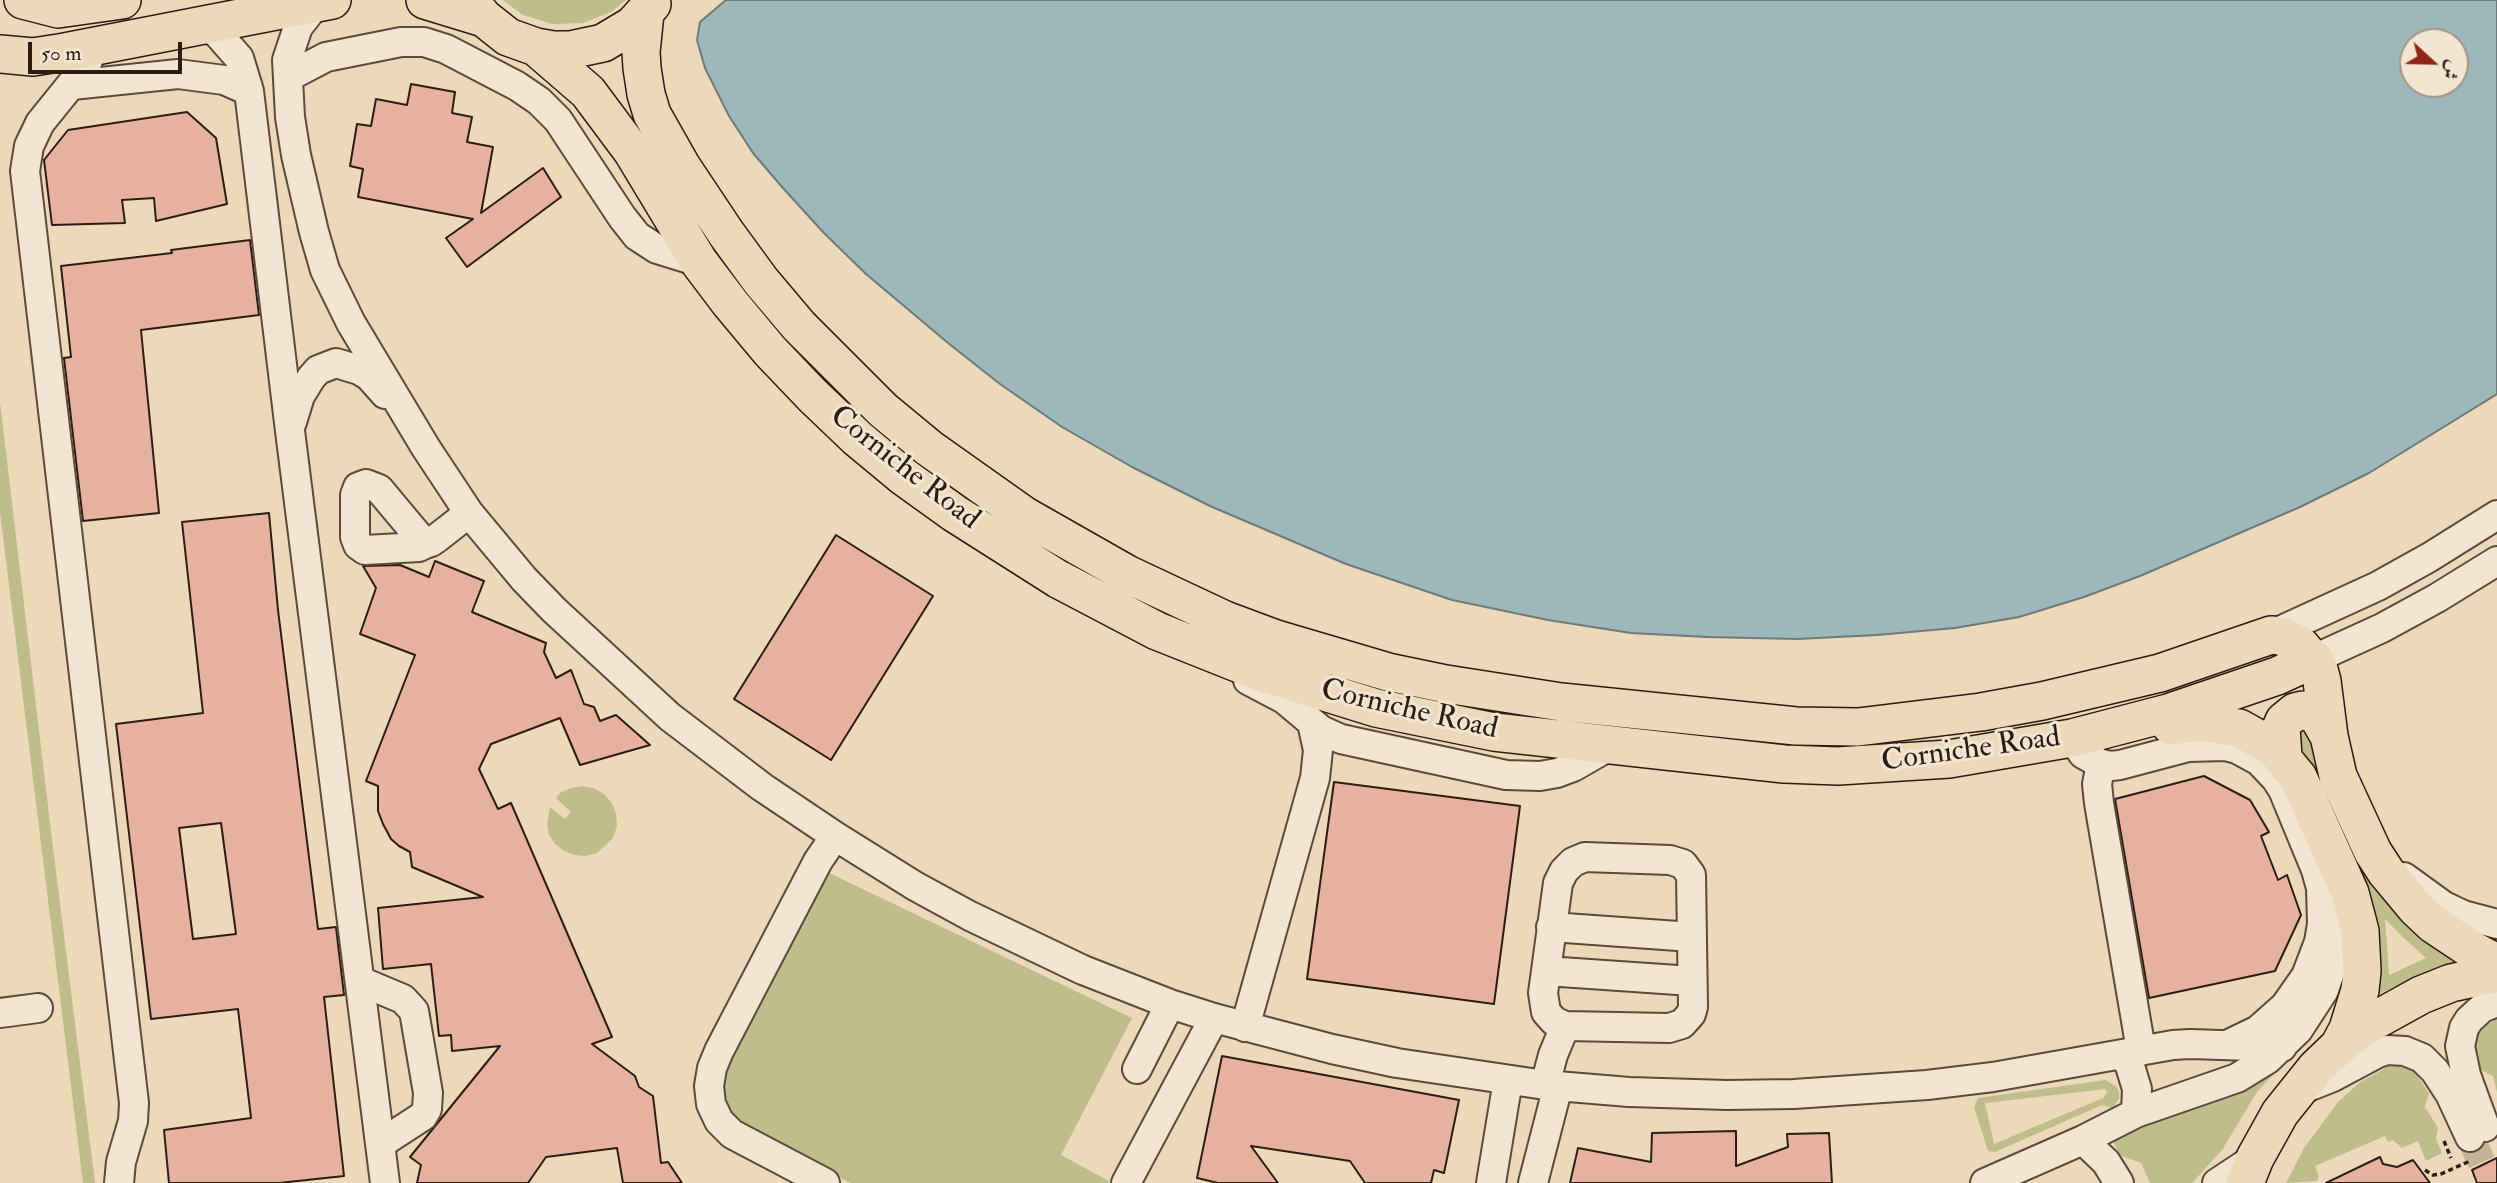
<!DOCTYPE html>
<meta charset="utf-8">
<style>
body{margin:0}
#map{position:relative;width:2497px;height:1183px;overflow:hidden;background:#ebd9b9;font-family:"IM FELL Double Pica",Amiri,serif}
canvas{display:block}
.north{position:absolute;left:2399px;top:28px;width:70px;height:70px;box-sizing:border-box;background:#f2e6d2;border:2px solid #a39586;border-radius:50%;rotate:112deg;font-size:19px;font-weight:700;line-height:28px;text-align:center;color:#2d1c14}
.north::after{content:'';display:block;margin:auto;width:24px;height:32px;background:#8f2418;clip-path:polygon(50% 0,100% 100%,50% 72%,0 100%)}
.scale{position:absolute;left:28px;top:42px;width:154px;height:32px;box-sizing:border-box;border:4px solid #2d1c14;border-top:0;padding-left:9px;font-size:21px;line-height:24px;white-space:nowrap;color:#2d1c14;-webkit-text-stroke:5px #f2e6d2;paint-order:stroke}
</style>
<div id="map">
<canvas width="2497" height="1183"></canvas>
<div class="north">ش</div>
<div class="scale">50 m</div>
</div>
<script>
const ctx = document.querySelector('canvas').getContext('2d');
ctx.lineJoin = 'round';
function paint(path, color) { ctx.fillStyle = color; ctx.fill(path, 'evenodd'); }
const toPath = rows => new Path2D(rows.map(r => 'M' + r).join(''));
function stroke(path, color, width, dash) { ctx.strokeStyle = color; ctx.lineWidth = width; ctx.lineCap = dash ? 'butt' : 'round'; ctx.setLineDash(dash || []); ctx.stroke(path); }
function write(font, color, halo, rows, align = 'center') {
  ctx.font = font + ' "IM FELL Double Pica",serif'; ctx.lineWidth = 6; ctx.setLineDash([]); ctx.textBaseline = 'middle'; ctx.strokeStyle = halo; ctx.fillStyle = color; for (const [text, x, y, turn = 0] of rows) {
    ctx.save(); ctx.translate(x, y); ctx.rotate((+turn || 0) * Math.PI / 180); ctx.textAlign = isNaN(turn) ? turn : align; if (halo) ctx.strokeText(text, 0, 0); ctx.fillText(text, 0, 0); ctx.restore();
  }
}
paint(toPath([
 [503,0,626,0,611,12,583,23,552,24,523,15],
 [0,402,52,840,95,1183,83,1183,0,512],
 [2304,724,2413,930,2455,962,2415,977,2377,995,2292,741],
 [2385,919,2405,939,2426,958,2389,975],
 [582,786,594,788,604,794,612,803,616,814,617,826,613,838,597,853,586,856,575,855,564,851,555,844,549,835,547,824,550,807,565,819,571,812,556,798,560,793,571,788],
 [825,871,1132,1018,1061,1155,1109,1181,1108,1183,851,1183,731,1120,720,1072],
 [2497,1019,2497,1092,2493,1076,2481,1070,2474,1049,2479,1030],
 [2391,1065,2403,1065,2413,1070,2429,1093,2425,1107,2438,1128,2436,1139,2442,1153,2426,1161,2418,1141,2402,1148,2393,1140,2388,1142,2385,1136,2315,1166,2319,1177,2317,1181,2286,1183,2304,1148,2338,1102,2359,1083],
 [2280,1067,2257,1092,2222,1150,2192,1183,2150,1183,2141,1163,2119,1155,2112,1138],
 [2105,1080,2116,1086,2119,1092,2119,1098,2113,1108,2102,1105,1995,1152,1988,1151,1974,1107,1978,1098],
 [2106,1089,2107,1093,2103,1098,1994,1144,1985,1103]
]), '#bebd8b');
const water = toPath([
 [726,0,2497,0,2497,394,2369,473,2300,507,2140,576,2084,597,2019,617,1955,628,1877,635,1797,639,1707,637,1631,633,1548,620,1452,600,1346,564,1210,506,1132,467,1062,427,1000,384,948,343,866,274,824,233,782,187,753,153,729,116,705,68,697,40,700,22,726,0],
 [2413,42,2455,42,2455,84,2413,84,2413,42]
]);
paint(water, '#9cb8ba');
stroke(water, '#707a78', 2);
const building = toPath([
 [411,84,455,92,452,113,472,117,467,142,493,147,481,213,543,168,561,197,467,267,446,238,473,219,358,197,363,169,350,166,357,124,371,126,376,99,407,105,411,84],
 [187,112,216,138,227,204,156,221,154,198,122,200,125,223,52,225,44,160,68,130,187,112],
 [250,240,259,315,141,330,159,513,83,521,64,358,71,357,61,266,172,253,171,250,250,240],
 [269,513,278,610,318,929,336,927,344,995,324,997,344,1176,279,1183,169,1183,164,1130,251,1118,238,1009,151,1019,116,724,203,713,182,522,269,513],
 [221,823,236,934,193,939,179,828,221,823],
 [836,535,933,596,831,760,734,699,836,535],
 [435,561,484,581,472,612,546,643,544,652,556,678,571,670,584,704,594,707,600,721,616,715,650,745,580,765,560,718,491,744,479,769,498,809,511,803,612,1037,592,1044,635,1076,639,1087,653,1096,661,1163,668,1162,682,1183,623,1183,617,1148,546,1157,528,1183,417,1183,421,1165,410,1157,500,1046,452,1051,451,1035,439,1036,431,964,383,969,378,908,483,897,412,867,410,852,399,846,391,839,383,824,378,811,378,786,366,781,415,655,360,634,376,588,363,566,400,565,429,577,435,561],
 [2204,776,2250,800,2269,832,2261,836,2278,880,2287,875,2301,915,2275,971,2149,998,2115,799,2204,776],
 [1334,782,1520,806,1494,1004,1307,979,1334,782],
 [1222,1056,1459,1100,1444,1173,1434,1170,1431,1183,1365,1183,1350,1161,1251,1146,1278,1183,1218,1183,1197,1178,1222,1056],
 [1736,1131,1736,1166,1788,1147,1787,1134,1829,1133,1832,1183,1570,1183,1578,1148,1651,1162,1652,1133,1736,1131],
 [2380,1157,2383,1164,2397,1167,2413,1160,2430,1183,2326,1183,2380,1157],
 [2497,1158,2497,1183,2477,1183,2472,1170,2497,1158]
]);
paint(building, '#e7b19f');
stroke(building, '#2d1c14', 2);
stroke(toPath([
 [2470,1137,2483,1165]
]), '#c5b398', 28, [28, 14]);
const minor = toPath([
 [316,4,298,27,287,60,290,117,296,155,314,232,325,270,351,323,426,448,469,513,524,579,554,610,670,717,762,787,835,836,915,886,970,916,1083,970,1170,1004,1214,1018,1332,1049,1397,1063,1545,1085,1629,1092,1727,1095,1794,1094,1927,1085,1993,1077,2173,1045,2190,1044,2282,1047],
 [203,25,217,33,239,58,249,91,290,431,385,1183],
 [93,47,86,66,40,123,29,146,25,171,134,1103,133,1121,121,1162,119,1183],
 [288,77,326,57,401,42,424,42,446,49,517,86,539,101,558,120,622,217,637,236,657,249,699,262],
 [72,85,178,74,224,80,249,91],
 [292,422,300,396,311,378,318,370,336,363,359,370,369,376,385,394],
 [425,544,379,489,366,484,358,487,355,495,355,537,358,545,365,550,419,547,425,544,431,542,437,538,469,513],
 [2271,635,2378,586,2430,557,2497,515],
 [2314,659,2382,628,2437,598,2497,561],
 [1248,680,1284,699,1321,730,1341,739,1506,775,1540,776,1557,773,1573,767,1613,744],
 [2072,738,2083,754,2101,764,2111,766,2120,765,2188,747,2225,746,2237,749,2259,761,2276,779,2283,790,2316,870,2321,888,2322,924,2319,942,2306,976,2285,1006,2258,1030,2229,1044],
 [2101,764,2097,784,2099,803,2141,1050],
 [1585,857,1670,860,1683,864,1691,875,1693,1007,1691,1014,1682,1024,1669,1028,1565,1026,1554,1021,1546,1012,1543,993,1558,883,1564,871,1573,862,1585,857],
 [2404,877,2444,906,2463,915,2497,924],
 [1551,927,1692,937],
 [1546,971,1692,981],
 [360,981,403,999,414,1011,428,1093,427,1109,423,1116,380,1144],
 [0,1013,38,1008],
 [1245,1027,1315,778,1318,750,1312,723],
 [2124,1054,2130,1066,2137,1089,2136,1113],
 [1137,1069,1170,1004],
 [1545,1085,1553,1055,1565,1026],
 [2298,1091,2333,1077,2378,1053,2387,1050,2405,1051,2422,1058,2435,1071,2450,1094,2470,1137],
 [2485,1127,2466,1075,2460,1046,2464,1028,2469,1020,2482,1008,2497,1002],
 [2083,1140,2106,1162,2119,1183],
 [825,1183,732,1134,719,1121,711,1104,709,1086,712,1068,719,1051,818,861,835,836],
 [1126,1183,1214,1018],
 [1491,1183,1508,1080],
 [1533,1183,1558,1086],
 [1985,1183,2083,1140,2136,1113,2237,1078,2268,1059,2298,1030,2324,990,2339,946,2342,922,2342,895],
 [2217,1183,2255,1158]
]);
const major = toPath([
 [23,0,58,9,122,0],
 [425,0,484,18],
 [469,0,484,18,508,37,536,47,553,50,570,50,603,43,633,25,652,4],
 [645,13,641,52,642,68,646,94,652,114,682,167,726,233,761,281,799,326,883,410,929,448,1025,516,1127,574,1225,620,1276,639,1388,672,1446,684,1561,702,1796,726,1858,727,1981,712,2042,701,2160,673,2271,635,2281,636,2300,645,2318,666,2322,681,2329,736,2338,776,2373,852,2386,872,2416,908,2433,924,2472,950,2497,963],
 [536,47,588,92,632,151,699,262,730,303,770,351,812,395,857,438,904,477,954,513,1058,579,1157,631,1260,672,1376,708,1494,732,1784,764,1838,766,1949,759,2072,738,2168,713,2277,676,2314,659],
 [0,54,33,57,65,52,332,0],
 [2171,726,2200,722,2239,728,2273,747,2298,777,2350,893,2360,931,2362,971,2360,990,2348,1029,2339,1046],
 [2283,756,2281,728,2284,721,2295,712,2303,710,2317,715,2329,736],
 [2245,1183,2255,1158,2280,1113,2316,1068,2339,1046,2365,1026,2421,995,2451,983,2497,973]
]);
stroke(minor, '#5c4b3d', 32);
stroke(major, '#2d1c14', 40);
stroke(toPath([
 [2444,1141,2451,1158],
 [2425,1170,2433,1175,2441,1174,2470,1161]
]), '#2d1c14', 3.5, [5, 3.5]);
stroke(minor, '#f2e6d2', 28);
stroke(major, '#ebd9b9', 37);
write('30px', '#2d1c14', '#f2e6d2', [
 ["Corniche Road",904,469,38],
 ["Corniche Road",1409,711,13],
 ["Corniche Road",1971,751,-8]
]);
</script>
